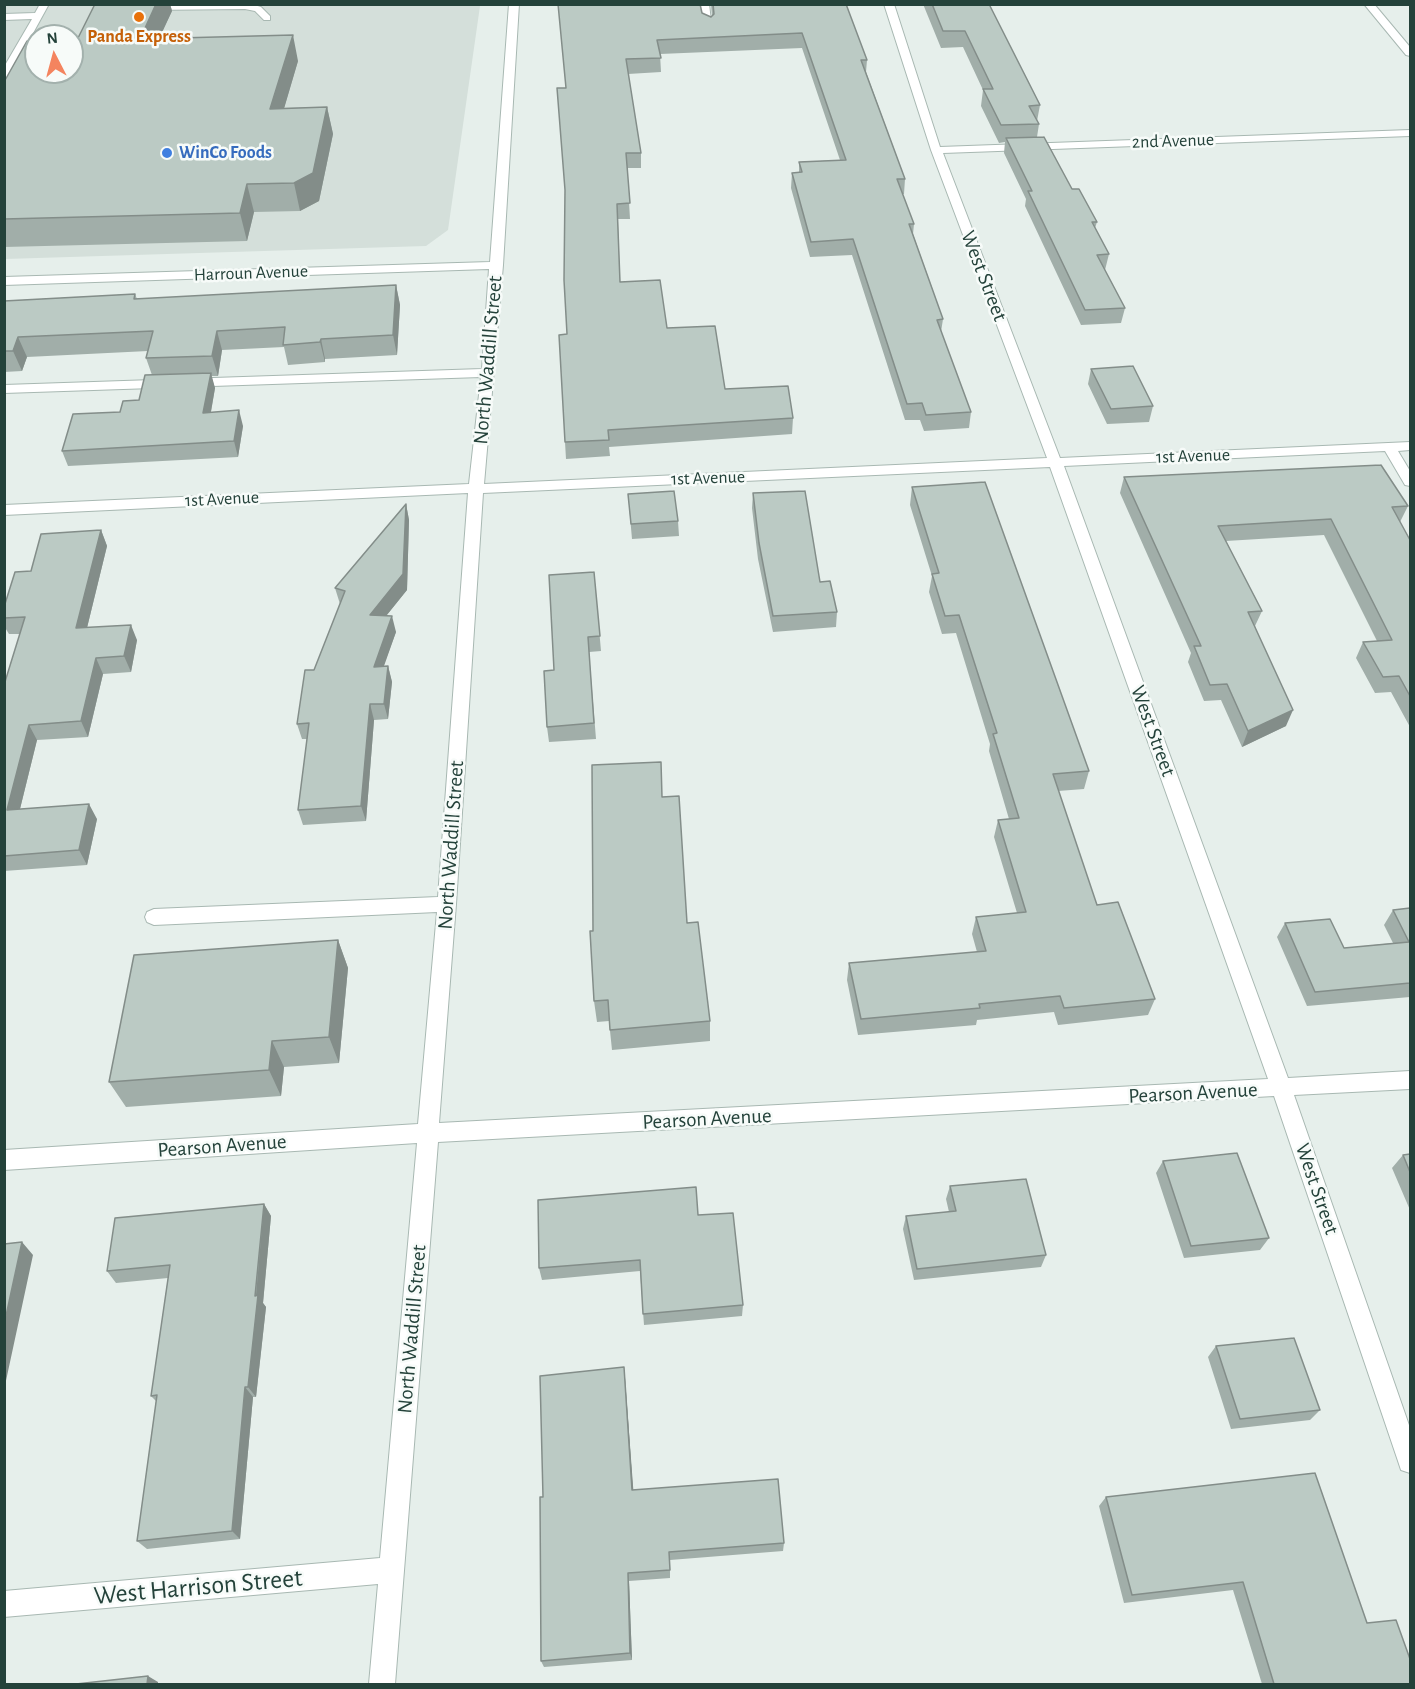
<!DOCTYPE html>
<style>
body{margin:0}
#map{position:relative;width:1415px;height:1689px;overflow:hidden;background:#e6efeb;font-family:"Alegreya Sans",sans-serif}
canvas{display:block}
.frame{position:absolute;inset:0;border:6px solid #24423a;pointer-events:none}
.north{position:absolute;left:24px;top:24px;width:60px;height:60px;box-sizing:border-box;background:#f7fbf9;border:2px solid #a3b1ad;border-radius:50%;rotate:354deg;font-size:16px;font-weight:700;line-height:24px;text-align:center;color:#24423a}
.north::after{content:'';display:block;margin:auto;width:21px;height:27px;background:#f4845f;clip-path:polygon(50% 0,100% 100%,50% 72%,0 100%)}
</style>
<div id="map">
<canvas width="1415" height="1689"></canvas>
<div class="frame"></div>
<div class="north">N</div>
</div>
<script>
const ctx = document.querySelector('canvas').getContext('2d');
ctx.lineJoin = 'round';
function paint(path, color) { ctx.fillStyle = color; ctx.fill(path, 'evenodd'); }
const toPath = rows => new Path2D(rows.map(r => 'M' + r).join(''));
function stroke(path, color, width, dash) { ctx.strokeStyle = color; ctx.lineWidth = width; ctx.lineCap = dash ? 'butt' : 'round'; ctx.setLineDash(dash || []); ctx.stroke(path); }
function write(font, color, halo, rows, align = 'center') {
  ctx.font = font + ' "Alegreya Sans",sans-serif'; ctx.lineWidth = 5; ctx.setLineDash([]); ctx.textBaseline = 'middle'; ctx.strokeStyle = halo; ctx.fillStyle = color; for (const [text, x, y, turn = 0] of rows) {
    ctx.save(); ctx.translate(x, y); ctx.rotate((+turn || 0) * Math.PI / 180); ctx.textAlign = isNaN(turn) ? turn : align; if (halo) ctx.strokeText(text, 0, 0); ctx.fillText(text, 0, 0); ctx.restore();
  }
}
paint(toPath([
 [476,4,480,6,448,230,426,246,5,259,4,5],
 [36,36,72,36,72,72,36,72]
]), '#d4dfda');
const minor = toPath([
 [40,4,49,4,9,77,4,80,4,67,32,19,4,20,4,14,35,13,40,4],
 [251,4,261,7,270,16,270,20,264,20,255,11,245,9,147,10,142,7,146,4,251,4],
 [509,4,519,4,503,265,484,484,1047,458,931,150,884,4,894,4,940,147,1410,130,1410,136,943,153,1060,458,1410,442,1410,450,1398,451,1410,471,1410,486,1405,485,1385,451,1064,466,1288,1078,1410,1071,1410,1089,1294,1095,1410,1428,1410,1473,1401,1470,1398,1461,1274,1096,438,1142,395,1684,369,1684,378,1584,4,1617,4,1591,380,1558,417,1143,4,1170,4,1150,418,1124,437,912,154,925,147,922,145,917,147,912,154,909,438,897,468,493,4,515,4,505,469,484,481,377,4,393,4,385,482,369,489,269,4,285,4,277,490,262,509,4],
 [1050,467,1268,1079,439,1123,456,904,483,493,1050,467],
 [699,4,709,4,712,29,704,27,699,4],
 [1364,4,1374,4,1410,47,1410,56,1406,55,1364,4]
]);
stroke(minor, '#a8b8b2', 2);
paint(minor, '#fff');
paint(toPath([
 [95,4,170,4,172,11,159,38,298,61,284,108,327,107,333,134,319,201,300,211,254,212,247,241,4,247,4,82,77,40],
 [711,4,846,4,867,60,866,72,905,179,904,194,902,194,914,224,913,234,943,319,941,332,971,412,969,428,924,431,920,420,905,420,852,255,810,257,791,188,792,173,799,172,799,162,840,160,802,48,660,54,661,72,628,74,641,153,641,168,627,168,630,219,618,219,620,282,667,328,725,389,793,418,792,434,609,447,610,456,566,459,565,442,567,334,565,191,566,88,702,13,711,17,712,16],
 [923,4,989,4,1040,105,1037,121,1039,124,1037,137,1072,189,1097,222,1095,228,1109,254,1105,270,1125,308,1121,323,1081,325,1025,206,1026,199,1004,153,1005,142,999,143,981,106,983,90,963,47,941,48],
 [396,285,400,305,397,355,325,359,325,362,288,365,284,347,222,350,218,376,211,376,215,388,211,412,243,426,238,457,68,466,62,451,139,400,152,375,146,358,148,351,27,357,22,371,4,372,4,301,135,294,137,299],
 [1091,369,1153,406,1149,422,1107,424,1088,384],
 [1124,477,1408,506,1400,522,1410,540,1410,727,1391,692,1375,693,1356,658,1363,642,1377,641,1324,535,1226,541,1262,611,1255,626,1286,726,1242,747,1221,700,1204,701,1188,662,1191,653,1120,493],
 [912,487,1089,771,1084,789,1058,791,1097,905,1155,999,1148,1015,1058,1025,1054,1012,977,1020,976,1025,858,1035,847,980,849,963,977,952,972,934,976,917,1017,913,994,837,998,820,1009,819,989,751,990,744,956,633,942,634,929,592,932,576,910,505],
 [753,493,837,612,836,627,773,632,758,559,752,508],
 [628,494,678,521,679,536,632,539],
 [406,504,409,520,407,590,386,616,396,632,383,667,388,666,392,682,388,719,374,720,366,821,303,825,298,810,307,739,302,739,297,724,314,670,340,604,335,588],
 [101,530,107,546,87,628,137,640,131,672,103,674,88,737,37,740,20,809,97,819,87,865,4,871,4,685,20,634,9,634,4,626,4,607,31,571],
 [594,572,601,651,589,652,596,739,549,742,547,727,554,670],
 [662,797,687,923,710,1021,710,1041,612,1050,609,1021,597,1022,594,1001,593,931],
 [1410,908,1410,997,1307,1006,1277,937,1285,923,1344,948,1393,943,1384,925,1393,910],
 [338,940,348,968,339,1063,284,1067,281,1096,126,1107,109,1082],
 [1410,1154,1410,1210,1392,1168,1403,1155],
 [1163,1161,1269,1238,1260,1250,1184,1258,1156,1173],
 [950,1186,1046,1255,1041,1267,914,1280,903,1229,906,1216,949,1212,946,1199],
 [264,1204,271,1216,263,1303,266,1307,256,1397,253,1397,240,1539,147,1549,137,1541,156,1401,151,1396,168,1278,116,1283,107,1271],
 [698,1215,743,1305,742,1316,644,1325,640,1271,542,1280,539,1268],
 [1216,1346,1320,1410,1310,1420,1231,1429,1208,1357],
 [625,1378,633,1490,784,1543,783,1551,670,1560,670,1578,629,1581,632,1660,544,1667,541,1661,543,1497],
 [1106,1497,1367,1623,1410,1684,1262,1684,1233,1590,1124,1603,1099,1506]
]), '#a1aea9');
paint(toPath([
 [156,4,170,4,172,11,147,65,140,39],
 [293,35,298,61,276,136,270,109],
 [327,107,333,134,319,201,300,211,294,183],
 [247,184,254,212,247,241,240,213],
 [396,285,400,305,397,355,393,335],
 [217,331,222,350,218,376,212,356],
 [18,337,27,357,22,371,13,351],
 [321,339,325,359,325,362,320,342],
 [211,373,215,388,208,428,203,413],
 [239,410,243,426,238,457,234,441],
 [406,504,409,520,407,590,374,631,370,615],
 [101,530,107,546,83,644,76,628],
 [392,616,396,632,378,683,374,667],
 [131,625,137,640,131,672,124,656],
 [96,658,103,674,88,737,81,721],
 [388,666,392,682,388,719,384,704],
 [370,704,374,720,366,821,361,806],
 [1293,710,1286,726,1242,747,1248,731],
 [29,725,37,740,16,825,7,810],
 [89,804,97,819,87,865,79,850],
 [338,940,348,968,339,1063,329,1037],
 [272,1041,284,1067,281,1096,269,1070],
 [264,1204,271,1216,263,1303,266,1307,256,1397,248,1387],
 [22,1242,33,1255,4,1390,4,1325],
 [624,1367,625,1378,634,1499,632,1490],
 [245,1387,253,1397,240,1539,232,1531],
 [628,1573,629,1581,632,1660,630,1653],
 [148,1676,158,1682,158,1684,147,1684]
]), '#838d89');
const building = toPath([
 [95,4,156,4,140,39,293,35,270,109,327,107,313,173,294,183,247,184,240,213,4,219,4,82,27,41,36,41,36,72,72,72,72,40,77,40,95,4],
 [558,4,700,4,702,13,711,17,714,14,713,4,846,4,867,60,861,60,905,179,897,179,914,224,909,224,943,319,937,320,971,412,926,415,922,403,907,404,853,239,811,242,792,173,802,172,799,162,846,160,802,33,657,40,661,58,626,59,641,153,626,153,630,203,617,204,620,282,660,280,667,328,715,326,725,389,788,386,793,418,608,430,609,440,565,442,559,335,567,334,564,280,565,190,557,88,566,88,558,4],
 [932,4,989,4,1040,105,1029,106,1039,124,1001,125,983,89,993,89,965,31,943,31,932,4],
 [1044,137,1072,189,1079,189,1097,222,1092,222,1109,254,1097,255,1125,308,1085,310,1028,191,1032,191,1006,138,1044,137],
 [396,285,393,335,321,339,320,342,283,345,285,327,217,331,212,356,146,358,153,331,18,337,13,351,4,351,4,301,135,294,134,299,396,285],
 [1133,366,1153,406,1111,409,1091,369,1133,366],
 [211,373,203,413,239,410,234,441,62,451,73,414,120,412,123,401,139,400,145,375,211,373],
 [1381,465,1408,506,1392,507,1410,540,1410,696,1399,676,1383,677,1363,642,1392,640,1331,519,1218,526,1262,611,1248,612,1293,710,1248,731,1227,684,1210,685,1194,646,1201,646,1124,477,1381,465],
 [985,482,1089,771,1053,774,1097,905,1118,902,1155,999,1064,1008,1060,996,979,1004,980,1008,861,1019,849,963,986,951,976,917,1026,912,998,820,1019,818,993,734,997,733,959,615,945,616,932,574,939,573,912,487,985,482],
 [674,491,678,521,631,524,628,494,674,491],
 [805,491,820,582,830,581,837,612,773,616,759,543,753,493,805,491],
 [406,504,403,574,370,615,392,616,374,667,388,666,384,704,370,704,361,806,298,810,309,723,297,724,305,670,314,670,345,591,335,588,406,504],
 [101,530,76,628,131,625,124,656,96,658,81,721,29,725,7,810,89,804,79,850,4,856,4,685,25,617,4,618,4,607,15,572,31,571,41,534,101,530],
 [594,572,600,636,588,637,594,723,547,727,544,671,554,670,549,575,594,572],
 [661,762,662,797,679,796,687,923,698,922,710,1021,610,1030,608,1000,594,1001,590,931,593,931,592,765,661,762],
 [1410,908,1410,983,1315,992,1285,923,1330,919,1344,948,1409,942,1393,910,1410,908],
 [338,940,329,1037,272,1041,269,1070,109,1082,134,955,338,940],
 [1237,1153,1269,1238,1191,1246,1163,1161,1237,1153],
 [1410,1154,1410,1172,1403,1155,1410,1154],
 [1026,1179,1046,1255,917,1269,906,1216,956,1211,950,1186,1026,1179],
 [696,1187,698,1215,733,1213,743,1305,643,1314,640,1260,539,1268,538,1200,696,1187],
 [264,1204,255,1296,258,1295,248,1387,245,1387,232,1531,137,1541,157,1395,151,1396,170,1265,107,1271,115,1218,264,1204],
 [22,1242,4,1325,4,1244,22,1242],
 [1294,1338,1320,1410,1240,1419,1216,1346,1294,1338],
 [624,1367,632,1490,778,1479,784,1543,669,1552,670,1570,628,1573,630,1653,541,1661,540,1497,543,1497,540,1376,624,1367],
 [1315,1473,1367,1623,1396,1620,1410,1659,1410,1684,1274,1684,1243,1582,1132,1595,1106,1497,1315,1473],
 [148,1676,147,1684,76,1684,148,1676]
]);
paint(building, '#bbcac4');
stroke(building, '#838d89', 1.5);
for (const [x, y, r, color] of [
 [139,17,6,"#e8710a"],
 [167,153,6,"#3f7fe0"]
]) { const dot = new Path2D(); dot.arc(x, y, r, 0, 2 * Math.PI); ctx.fillStyle = color; ctx.fill(dot); stroke(dot, '#f7fbf9', 2); }
write('bold 18px', '#c56008', '#f7fbf9', [
 ["Panda Express",139,37]
]);
write('18px', '#24423a', '#f7fbf9', [
 ["2nd Avenue",1173,141,-2],
 ["Harroun Avenue",251,273,-2],
 ["1st Avenue",1193,456,-2],
 ["1st Avenue",708,478,-2],
 ["1st Avenue",222,499,-3]
]);
write('bold 18px', '#366cbe', '#f7fbf9', [
 ["WinCo Foods",179,153]
], 'left');
write('21px', '#24423a', '#f7fbf9', [
 ["West Street",984,276,69],
 ["North Waddill Street",488,360,-85],
 ["West Street",1153,731,70],
 ["North Waddill Street",451,845,-86],
 ["Pearson Avenue",1193,1093,-3],
 ["Pearson Avenue",707,1119,-3],
 ["Pearson Avenue",222,1146,-4],
 ["West Street",1317,1189,71],
 ["North Waddill Street",412,1329,-85]
]);
write('26px', '#24423a', '#f7fbf9', [
 ["West Harrison Street",198,1587,-5]
]);
</script>
